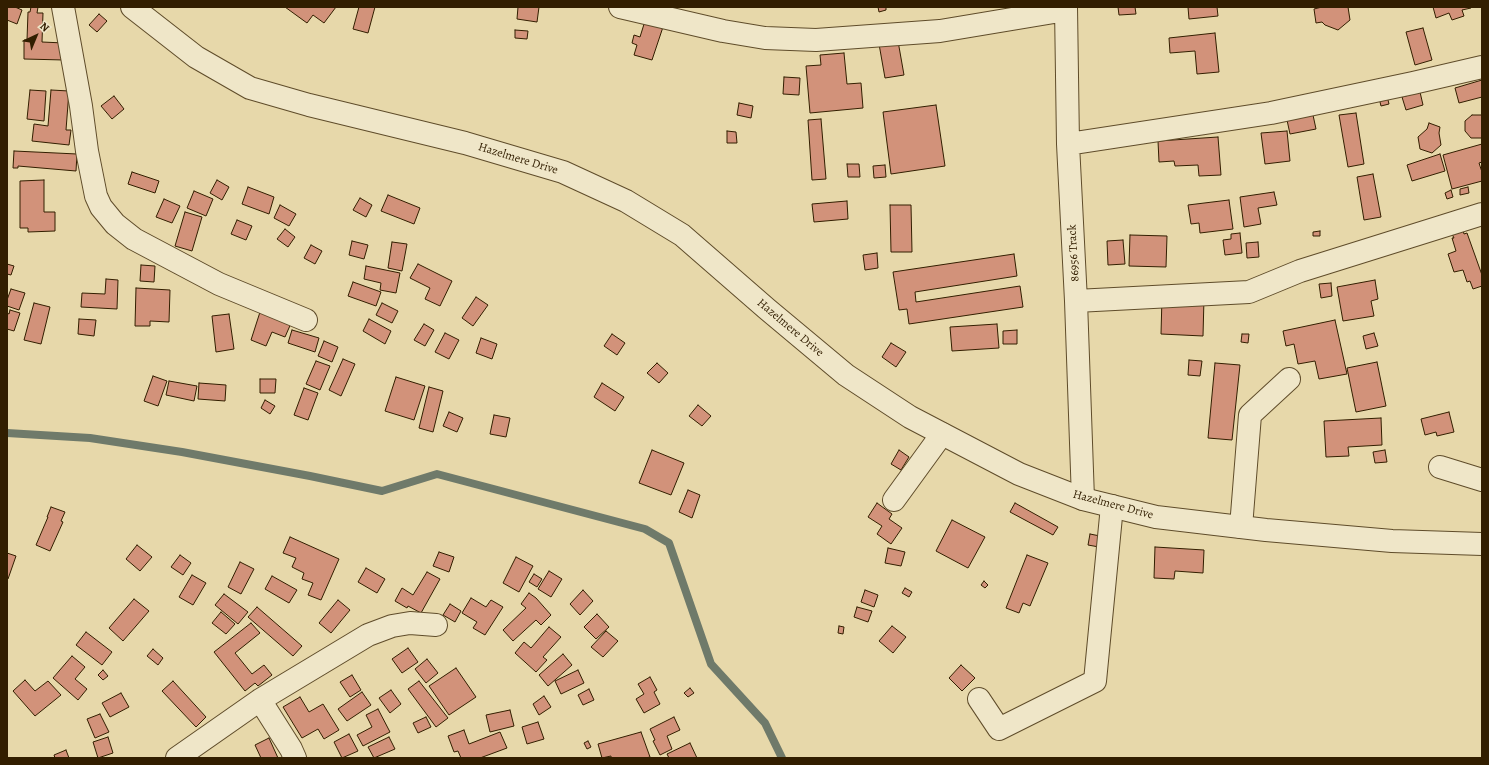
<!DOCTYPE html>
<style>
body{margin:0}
#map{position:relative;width:1489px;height:765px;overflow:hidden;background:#e7d8aa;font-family:Alegreya,serif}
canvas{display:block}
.frame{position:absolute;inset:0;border:8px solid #321e00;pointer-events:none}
.north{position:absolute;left:16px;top:16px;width:40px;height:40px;-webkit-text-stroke:3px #efe6c8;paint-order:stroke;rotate:44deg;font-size:11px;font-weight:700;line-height:16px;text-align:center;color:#321e00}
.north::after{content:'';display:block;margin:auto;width:14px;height:18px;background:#321e00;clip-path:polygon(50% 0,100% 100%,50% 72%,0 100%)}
</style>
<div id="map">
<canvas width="1489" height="765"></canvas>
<div class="frame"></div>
<div class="north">N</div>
</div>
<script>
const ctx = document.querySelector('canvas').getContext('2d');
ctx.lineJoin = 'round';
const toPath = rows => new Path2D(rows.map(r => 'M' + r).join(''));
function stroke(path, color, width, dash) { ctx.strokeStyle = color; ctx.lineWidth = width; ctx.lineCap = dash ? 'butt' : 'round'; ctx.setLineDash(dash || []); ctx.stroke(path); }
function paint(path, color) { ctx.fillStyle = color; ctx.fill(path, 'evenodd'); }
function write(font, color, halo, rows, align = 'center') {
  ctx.font = font + ' Alegreya,serif'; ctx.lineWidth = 3.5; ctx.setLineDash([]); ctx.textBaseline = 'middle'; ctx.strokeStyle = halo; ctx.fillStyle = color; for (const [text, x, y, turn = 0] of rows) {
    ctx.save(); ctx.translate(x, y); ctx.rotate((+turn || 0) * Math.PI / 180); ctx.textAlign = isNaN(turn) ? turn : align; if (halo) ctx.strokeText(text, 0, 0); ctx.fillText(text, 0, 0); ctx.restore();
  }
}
stroke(toPath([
 [7,433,90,438,182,452,310,476,382,491,437,474,645,529,669,543,711,664,765,723,782,758]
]), '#6f7a6a', 8);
const building = toPath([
 [7,7,15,7,22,10,17,24,7,20,7,7],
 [31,7,38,7,37,13,43,13,42,42,64,43,64,60,24,59,24,40,27,40,28,12,30,12,31,7],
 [285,7,336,7,324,23,313,15,307,23,285,7],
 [359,7,375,7,368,33,353,29,359,7],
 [518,7,539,7,537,22,517,19,518,7],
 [878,7,886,7,886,10,879,12,878,7],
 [1118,7,1135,7,1136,14,1119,15,1118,7],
 [1188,7,1217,7,1218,16,1189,19,1188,7],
 [1322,7,1348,7,1350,20,1338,30,1325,25,1322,22,1316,23,1314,9,1322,7],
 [1433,7,1471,7,1471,8,1462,10,1464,16,1452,20,1449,13,1436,18,1433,7],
 [99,14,107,21,97,32,89,25,99,14],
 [645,21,663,27,652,60,634,55,637,45,632,43,634,35,640,37,645,21],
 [1423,28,1432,60,1415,65,1406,32,1423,28],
 [515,30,528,31,527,39,515,38,515,30],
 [1215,33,1219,72,1197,74,1195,51,1170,53,1169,38,1215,33],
 [898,41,904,75,885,78,879,44,898,41],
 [844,53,847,84,861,83,863,108,810,113,806,66,821,65,820,55,844,53],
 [784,77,800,78,799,95,783,94,784,77],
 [1482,80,1482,97,1459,103,1455,88,1482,80],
 [30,90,46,91,44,121,27,119,30,90],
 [51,90,69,91,66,130,71,130,69,145,32,141,34,124,48,126,51,90],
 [1420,92,1423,105,1406,110,1402,97,1420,92],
 [114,96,124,109,112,119,101,106,114,96],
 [1387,96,1389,104,1381,106,1379,98,1387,96],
 [739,103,753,106,751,118,737,115,739,103],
 [936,105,945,166,891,174,883,112,936,105],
 [1356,113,1364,164,1348,167,1339,115,1356,113],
 [1313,115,1316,129,1290,134,1287,120,1313,115],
 [1472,115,1482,115,1482,137,1481,138,1471,138,1465,131,1465,121,1472,115],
 [821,119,826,179,812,180,808,120,821,119],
 [1429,123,1440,127,1439,133,1441,145,1432,153,1420,149,1418,137,1427,129,1429,123],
 [727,131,736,132,737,143,727,143,727,131],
 [1287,131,1290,161,1265,164,1261,133,1287,131],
 [1218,137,1221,175,1199,176,1198,165,1175,166,1174,161,1159,162,1158,141,1218,137],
 [1482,144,1482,162,1479,163,1482,172,1482,181,1452,189,1443,155,1482,144],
 [14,151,77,154,76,171,18,166,18,168,13,168,14,151],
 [1440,154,1445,171,1412,181,1407,165,1440,154],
 [847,164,859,164,860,177,848,177,847,164],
 [885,165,886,177,874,178,873,166,885,165],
 [132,172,159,181,155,193,128,184,132,172],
 [1373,174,1381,217,1364,220,1357,177,1373,174],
 [44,180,44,212,55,212,55,231,28,232,28,228,20,228,20,181,44,180],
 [217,180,229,187,222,200,210,193,217,180],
 [248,187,274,197,269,214,242,204,248,187],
 [1468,187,1469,193,1460,195,1460,189,1468,187],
 [1451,190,1453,197,1447,199,1445,193,1451,190],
 [194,191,213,199,206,216,187,208,194,191],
 [1274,192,1277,205,1258,208,1261,224,1244,227,1240,197,1274,192],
 [388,195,420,208,414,224,381,211,388,195],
 [360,198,372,205,366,217,353,210,360,198],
 [164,199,180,206,172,223,156,217,164,199],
 [1229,200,1233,229,1200,233,1199,223,1191,224,1188,205,1229,200],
 [847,201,848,219,814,222,812,204,847,201],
 [280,205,296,214,289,226,274,218,280,205],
 [890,205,911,205,912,252,891,252,890,205],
 [185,212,202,217,192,251,175,246,185,212],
 [237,220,252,226,246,240,231,234,237,220],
 [285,229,295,237,288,247,277,239,285,229],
 [1463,230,1464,234,1467,233,1482,275,1482,286,1473,289,1470,281,1467,282,1463,270,1454,272,1448,254,1456,251,1452,238,1454,238,1452,234,1463,230],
 [1320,231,1320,236,1313,236,1313,232,1320,231],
 [1240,233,1242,253,1225,255,1223,240,1231,239,1231,234,1240,233],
 [1130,235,1167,236,1166,267,1129,266,1130,235],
 [1123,240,1125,264,1108,265,1107,241,1123,240],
 [352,241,368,245,364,259,349,255,352,241],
 [392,242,407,244,402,271,388,268,392,242],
 [1258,242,1259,257,1247,258,1246,243,1258,242],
 [311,245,322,251,315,264,304,258,311,245],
 [877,253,878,268,865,270,863,255,877,253],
 [1014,254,1017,276,915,292,916,302,1020,286,1023,307,909,324,907,309,899,310,893,272,1014,254],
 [7,264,14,266,11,275,7,274,7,264],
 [418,264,452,281,440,306,425,299,430,288,410,278,418,264],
 [141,265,155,266,154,282,140,281,141,265],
 [366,266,400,273,396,293,380,290,381,283,364,279,366,266],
 [106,279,118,280,117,309,81,307,82,293,105,294,106,279],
 [1375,280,1378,299,1371,301,1374,316,1343,321,1337,287,1375,280],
 [353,282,381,292,376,306,348,296,353,282],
 [1331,283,1332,296,1321,298,1319,284,1331,283],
 [136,288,170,290,169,322,150,321,150,326,135,326,136,288],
 [11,289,25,293,19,310,7,306,7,300,11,289],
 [476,297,488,305,473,326,462,318,476,297],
 [1162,297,1204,298,1203,336,1161,334,1162,297],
 [34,303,50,307,41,344,24,340,34,303],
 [382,303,398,311,392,323,376,315,382,303],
 [261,309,292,321,285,337,272,332,266,346,251,340,261,309],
 [10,310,20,313,14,331,7,329,7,313,9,314,10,310],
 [229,314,234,349,216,352,212,316,229,314],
 [79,319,96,320,94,336,78,334,79,319],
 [369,319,391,331,385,344,363,331,369,319],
 [1335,320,1347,374,1319,379,1315,361,1298,364,1294,344,1286,346,1283,331,1335,320],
 [424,324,434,330,425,346,414,340,424,324],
 [997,324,999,348,952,351,950,327,997,324],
 [292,330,319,338,315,352,288,343,292,330],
 [1017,330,1017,344,1003,344,1003,331,1017,330],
 [445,333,459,340,449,359,435,352,445,333],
 [1374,333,1378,346,1366,349,1363,336,1374,333],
 [612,334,625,343,617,355,604,346,612,334],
 [1242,334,1249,334,1248,343,1241,342,1242,334],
 [481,338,497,344,492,359,476,353,481,338],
 [324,341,338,347,332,362,318,356,324,341],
 [891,343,906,352,896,367,882,357,891,343],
 [343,359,355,364,341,396,329,390,343,359],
 [1189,360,1202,361,1200,376,1188,375,1189,360],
 [316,361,330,366,320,390,306,384,316,361],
 [1377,362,1386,406,1356,412,1347,368,1377,362],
 [657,363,668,373,659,383,647,373,657,363],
 [1215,363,1240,365,1232,440,1208,438,1215,363],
 [153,376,167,381,158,406,144,401,153,376],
 [396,377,425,386,414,420,385,411,396,377],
 [260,379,276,379,275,393,260,393,260,379],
 [169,381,197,386,194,401,166,395,169,381],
 [199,383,226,385,225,401,198,399,199,383],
 [602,383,624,397,615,411,594,397,602,383],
 [429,387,443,391,433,432,419,428,429,387],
 [304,388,318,393,308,420,294,415,304,388],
 [265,400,275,406,270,414,261,408,265,400],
 [698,405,711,416,702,426,689,416,698,405],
 [449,412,463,418,457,432,443,426,449,412],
 [1449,412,1454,432,1437,436,1436,432,1425,435,1421,419,1449,412],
 [494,415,510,418,506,437,490,434,494,415],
 [1381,418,1382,445,1348,447,1349,456,1326,457,1324,421,1381,418],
 [652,450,684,463,671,495,639,483,652,450],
 [899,450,909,457,901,470,891,464,899,450],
 [1385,450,1387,462,1375,463,1373,452,1385,450],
 [688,490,700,495,692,518,679,512,688,490],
 [877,503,892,514,889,519,902,528,891,544,877,534,882,526,868,517,877,503],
 [1015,503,1058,527,1053,535,1010,512,1015,503],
 [51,507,65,512,61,521,63,522,50,551,36,545,48,517,47,517,51,507],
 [952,520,985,537,968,568,936,551,952,520],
 [1090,534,1100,536,1099,547,1088,545,1090,534],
 [290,537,339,559,321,600,308,595,313,583,302,579,304,573,292,567,296,558,283,553,290,537],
 [137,545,152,557,140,571,126,559,137,545],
 [1155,547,1204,550,1203,573,1175,571,1174,579,1154,578,1155,547],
 [888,548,905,552,901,566,885,563,888,548],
 [439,552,454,557,449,572,433,566,439,552],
 [7,553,16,556,8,579,7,579,7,553],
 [180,555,191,563,183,575,171,567,180,555],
 [1027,555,1048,563,1030,606,1023,603,1019,613,1006,608,1027,555],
 [516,557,533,566,519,592,503,583,516,557],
 [240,562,254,569,241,594,228,587,240,562],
 [366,568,385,579,377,593,358,582,366,568],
 [549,571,562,579,551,597,538,589,549,571],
 [427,572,440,579,421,613,408,606,407,608,395,601,402,588,413,595,427,572],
 [534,574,542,579,537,587,529,582,534,574],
 [192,575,206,583,193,605,179,597,192,575],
 [272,576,297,590,289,603,265,589,272,576],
 [984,581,988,585,985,588,981,585,984,581],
 [905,588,912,592,909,597,902,593,905,588],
 [583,590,593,601,580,615,570,604,583,590],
 [865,590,878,595,874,607,861,602,865,590],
 [529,593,536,598,551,615,541,625,536,620,513,641,503,630,526,608,521,604,529,593],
 [224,594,248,612,238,624,215,605,224,594],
 [471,598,486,607,491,600,503,607,485,635,473,628,477,622,462,613,471,598],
 [134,599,149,611,123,641,109,628,134,599],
 [338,600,350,610,331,633,319,623,338,600],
 [450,604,461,611,455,622,443,615,450,604],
 [257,607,302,646,293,656,248,617,257,607],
 [857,607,872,611,868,622,854,617,857,607],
 [221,612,235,624,226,634,212,623,221,612],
 [597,614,609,627,596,639,584,627,597,614],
 [251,623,260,633,235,653,252,674,264,665,272,675,258,686,255,683,245,691,214,652,251,623],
 [839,626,844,627,843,634,838,633,839,626],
 [892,626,906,637,893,653,879,641,892,626],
 [549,627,561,637,543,657,547,660,536,672,515,653,524,642,531,648,549,627],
 [606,631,618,641,603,657,591,647,606,631],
 [86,632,112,652,102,665,76,645,86,632],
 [408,648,418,662,402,673,392,659,408,648],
 [153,649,163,658,158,665,147,656,153,649],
 [563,654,572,665,548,686,539,675,563,654],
 [72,656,85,667,75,679,87,689,78,700,53,678,72,656],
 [427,659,438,673,426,683,415,669,427,659],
 [961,665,975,678,962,691,949,678,961,665],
 [456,668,476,697,449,715,429,686,456,668],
 [103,670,108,676,103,680,98,675,103,670],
 [578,670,584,683,561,694,555,681,578,670],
 [352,675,361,690,350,697,340,682,352,675],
 [650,677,657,690,654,692,660,704,644,713,636,699,644,694,638,684,650,677],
 [25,680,35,691,48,681,61,695,35,716,13,691,25,680],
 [173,681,206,717,196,727,162,691,173,681],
 [419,681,448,718,436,727,408,689,419,681],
 [690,688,694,693,688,697,684,693,690,688],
 [589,689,594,700,583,705,578,695,589,689],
 [391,690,401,704,390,713,379,698,391,690],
 [362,692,371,705,347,721,338,709,362,692],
 [121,693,129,707,110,717,102,703,121,693],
 [544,696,551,707,539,715,533,704,544,696],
 [300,697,309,712,323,704,339,730,324,739,318,729,302,738,283,707,300,697],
 [378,709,390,732,363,746,357,735,372,727,366,715,378,709],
 [510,710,514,726,490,732,486,715,510,710],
 [100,714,109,732,95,738,87,719,100,714],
 [426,717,431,727,418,733,413,723,426,717],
 [674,717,680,730,667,736,672,749,660,755,653,741,655,740,650,729,674,717],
 [538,722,544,739,527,744,522,727,538,722],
 [464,730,469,744,500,732,507,748,480,758,461,758,458,751,454,752,448,736,464,730],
 [641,732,650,757,646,758,611,758,611,756,602,758,598,744,641,732],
 [349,734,358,751,342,758,334,742,349,734],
 [108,737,113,753,98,758,93,742,108,737],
 [389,737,395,749,374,758,368,747,389,737],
 [269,738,278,758,261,758,255,745,269,738],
 [588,741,591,747,587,749,584,743,588,741],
 [690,743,697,758,669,758,667,754,690,743],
 [66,750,69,758,55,758,54,755,66,750]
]);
paint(building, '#d2927a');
stroke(building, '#321e00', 1);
const minor = toPath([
 [63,7,81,106,87,151,96,196,101,207,115,224,134,239,219,284,306,320],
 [620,7,723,31,765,38,816,40,940,31,1066,10],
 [1066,7,1068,144,1076,301,1083,499],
 [1068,144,1271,113,1413,83,1482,67],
 [1076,301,1249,292,1300,271,1482,214],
 [1440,467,1482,480],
 [894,500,942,434],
 [1241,527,1250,415,1289,379],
 [979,699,999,729,1095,681,1112,506],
 [260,700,291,749,295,758],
 [177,758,260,700,368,635,392,626,410,623,436,625]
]);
const tertiary = toPath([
 [132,7,196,57,250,88,309,105,465,143,563,172,626,201,682,235,767,309,846,375,910,417,1019,474,1083,499,1156,517,1266,530,1392,541,1482,544]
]);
stroke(minor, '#5f4c2a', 24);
stroke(tertiary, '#5f4c2a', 24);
stroke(minor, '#efe6c8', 22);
stroke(tertiary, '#efe6c8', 22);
write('12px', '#321e00', '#efe6c8', [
 ["Hazelmere Drive",518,159,17],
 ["86956 Track",1074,253,-93],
 ["Hazelmere Drive",790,328,40],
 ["Hazelmere Drive",1113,505,15]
]);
</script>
